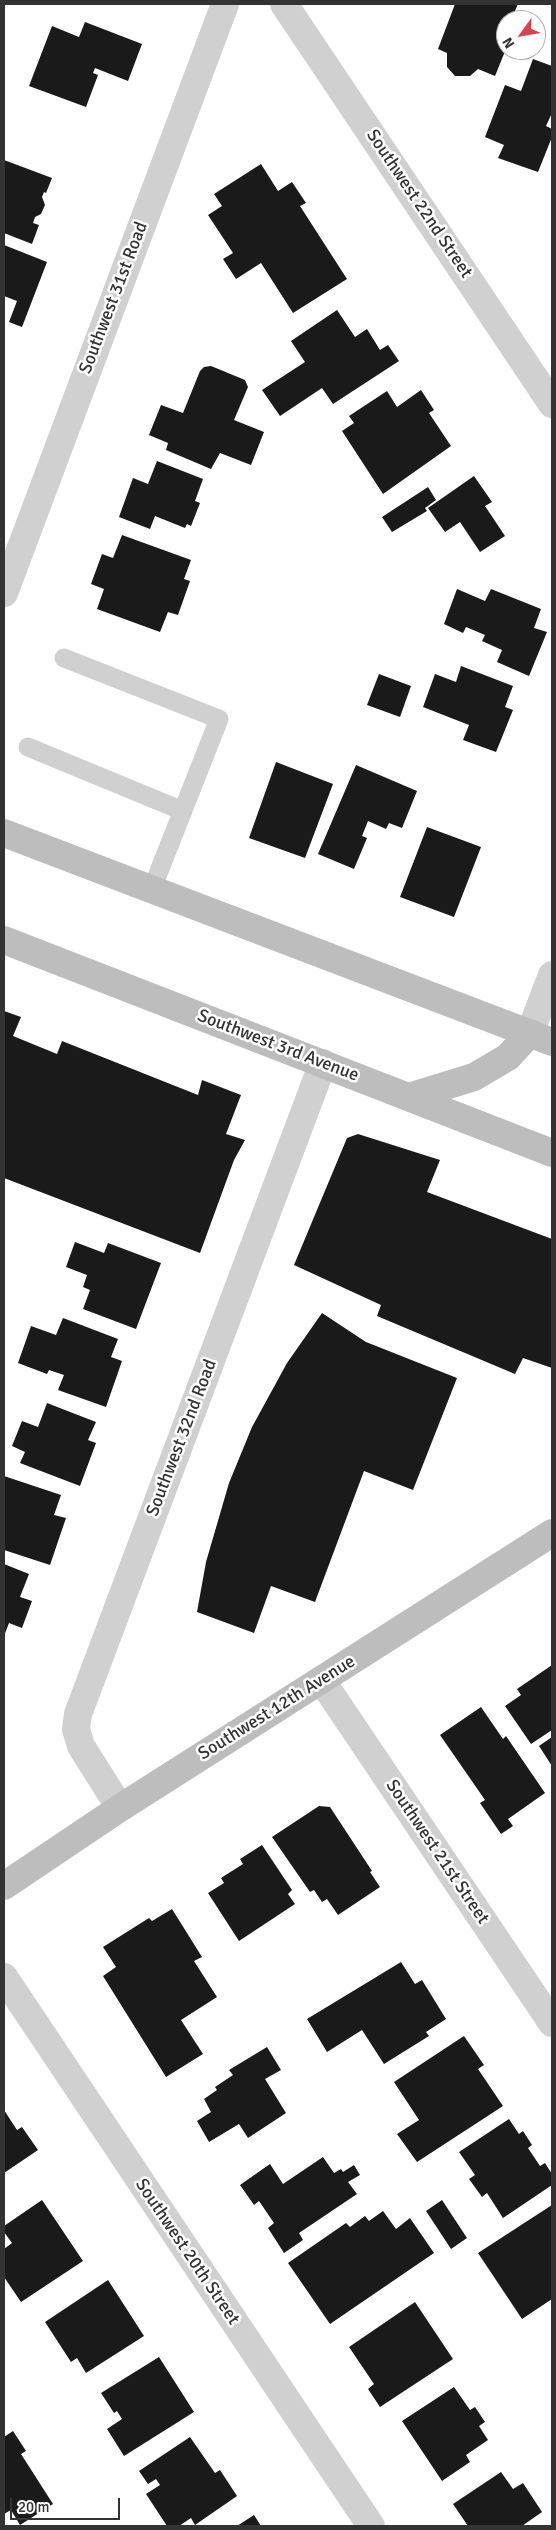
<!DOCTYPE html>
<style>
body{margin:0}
#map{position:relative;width:556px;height:2530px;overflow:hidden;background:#fff;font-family:Signika,sans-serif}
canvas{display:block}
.frame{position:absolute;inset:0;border:5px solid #333;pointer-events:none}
.north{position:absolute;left:496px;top:10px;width:50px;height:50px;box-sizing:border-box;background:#fff;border:1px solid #adadad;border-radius:50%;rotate:238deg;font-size:14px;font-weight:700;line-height:20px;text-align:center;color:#333}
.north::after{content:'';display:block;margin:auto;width:18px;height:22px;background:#da4450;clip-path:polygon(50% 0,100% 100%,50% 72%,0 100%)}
.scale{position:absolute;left:10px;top:2498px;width:110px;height:22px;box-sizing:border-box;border:2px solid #333;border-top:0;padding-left:6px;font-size:15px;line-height:18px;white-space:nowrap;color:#333;-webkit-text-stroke:4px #fff;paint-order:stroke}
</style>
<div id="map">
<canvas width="556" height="2530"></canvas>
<div class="frame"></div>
<div class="north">N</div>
<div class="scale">20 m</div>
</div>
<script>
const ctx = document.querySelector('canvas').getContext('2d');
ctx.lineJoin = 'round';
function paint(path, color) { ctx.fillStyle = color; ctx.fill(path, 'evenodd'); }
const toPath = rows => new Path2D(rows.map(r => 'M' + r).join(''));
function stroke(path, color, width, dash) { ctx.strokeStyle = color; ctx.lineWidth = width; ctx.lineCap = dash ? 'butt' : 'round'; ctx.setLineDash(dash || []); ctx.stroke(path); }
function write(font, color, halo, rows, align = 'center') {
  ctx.font = font + ' Signika,sans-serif'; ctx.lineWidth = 5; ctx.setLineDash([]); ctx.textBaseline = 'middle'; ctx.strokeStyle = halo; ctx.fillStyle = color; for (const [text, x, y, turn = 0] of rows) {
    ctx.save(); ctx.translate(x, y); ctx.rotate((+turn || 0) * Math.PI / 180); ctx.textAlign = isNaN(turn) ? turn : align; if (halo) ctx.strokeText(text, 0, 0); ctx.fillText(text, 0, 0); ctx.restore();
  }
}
paint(toPath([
 [455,4,518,4,511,20,506,20,506,49,495,76,478,69,470,76,455,76,447,67,447,53,438,49],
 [85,22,142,44,128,81,95,68,93,73,98,75,86,107,29,86,52,26,79,37],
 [533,59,552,66,552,113,546,126,552,129,552,137,538,172,498,158,504,145,485,137,505,85,521,91],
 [4,160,52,178,46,193,44,192,42,197,45,205,41,214,35,217,33,223,39,225,32,244,4,233],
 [261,164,278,191,292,182,306,203,300,206,347,279,293,313,261,263,236,279,223,259,233,253,208,215,222,206,214,194],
 [4,245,47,262,22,327,9,322,17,301,4,296],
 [337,310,355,337,367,329,380,350,388,345,399,361,333,404,322,388,280,416,262,390,305,362,291,341],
 [211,366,245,380,248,387,234,420,264,432,251,465,220,453,211,469,166,450,168,443,149,435,161,405,183,413,200,371,204,367],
 [421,390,434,410,429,413,451,446,383,494,342,431,354,423,349,416,387,391,397,407],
 [157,461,203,479,195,501,200,503,191,526,187,524,185,528,155,516,150,529,119,517,133,478,148,484],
 [474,476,492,502,485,506,505,536,480,552,460,522,445,532,428,508],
 [428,487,436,500,425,508,427,511,392,532,382,517],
 [122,535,191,560,184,579,190,581,178,615,168,612,160,632,97,609,104,589,91,584,102,554,113,558],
 [457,589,485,601,491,589,541,609,534,628,547,632,529,676,497,662,502,650,482,641,485,635,466,627,463,633,444,624],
 [461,666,513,686,505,707,513,710,496,752,463,740,469,725,423,707,435,674,456,682],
 [379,674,411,686,400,717,367,705],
 [276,762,333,784,305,858,249,838],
 [356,765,417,791,402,828,389,823,386,829,368,821,362,836,367,838,354,869,318,854],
 [427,827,481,847,454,917,400,897],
 [4,1011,21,1017,13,1036,57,1054,62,1041,198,1095,202,1080,241,1095,226,1134,245,1140,234,1160,200,1253,4,1178],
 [358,1134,440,1160,427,1192,552,1239,552,1368,523,1358,515,1374,377,1316,381,1305,294,1265,347,1138],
 [75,1242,104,1253,108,1243,161,1263,136,1329,83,1309,90,1290,83,1287,87,1275,66,1267],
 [322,1313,366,1342,457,1378,413,1490,364,1471,315,1602,271,1586,254,1633,197,1612,206,1562,229,1483,252,1427,287,1363],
 [63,1318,118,1339,111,1357,122,1361,106,1407,58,1390,64,1375,49,1370,47,1374,18,1363,31,1326,56,1335],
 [47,1403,96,1422,88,1440,96,1443,80,1486,20,1463,25,1452,12,1446,22,1421,38,1427],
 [4,1476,61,1495,54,1515,66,1518,50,1565,4,1550],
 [4,1564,29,1574,20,1597,32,1601,22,1628,9,1623,4,1636],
 [552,1665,552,1730,531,1744,505,1706,521,1695,517,1689],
 [481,1707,503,1739,506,1736,545,1793,508,1819,513,1826,501,1834,480,1803,485,1800,440,1735],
 [552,1737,552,1766,539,1746],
 [319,1806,330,1807,372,1871,370,1872,380,1887,338,1915,327,1899,322,1902,314,1890,310,1892,272,1837],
 [262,1845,292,1890,288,1894,295,1904,239,1941,208,1893,224,1883,221,1878,243,1864,240,1859],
 [172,1909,202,1957,194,1961,217,1997,181,2020,203,2054,166,2077,103,1976,116,1967,103,1947,149,1918,152,1921],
 [401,1962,415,1984,422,1980,446,2019,426,2032,429,2036,384,2064,362,2030,327,2052,307,2019],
 [464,2036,484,2065,478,2069,503,2106,417,2162,397,2134,419,2120,394,2082],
 [267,2047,281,2070,265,2079,286,2113,248,2138,239,2124,209,2142,197,2121,211,2112,204,2099,217,2090,215,2087,233,2075,229,2070],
 [4,2110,17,2130,22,2127,38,2150,4,2173],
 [509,2119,519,2134,523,2131,532,2145,528,2148,540,2166,545,2163,552,2174,552,2185,503,2218,487,2193,482,2197,469,2179,475,2175,459,2152],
 [323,2157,334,2173,341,2169,343,2172,354,2165,360,2175,348,2182,357,2194,299,2233,303,2240,284,2253,268,2228,274,2223,259,2201,254,2205,240,2185,270,2164,283,2184],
 [42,2200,83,2261,21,2302,4,2277,4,2249,12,2243,4,2232,4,2226],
 [442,2200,467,2238,451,2249,426,2211],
 [552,2205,552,2299,522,2319,478,2253],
 [383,2211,396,2229,410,2218,434,2253,330,2324,288,2263,346,2223,350,2227,365,2216,369,2221],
 [108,2280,144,2336,86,2373,77,2358,71,2362,45,2322],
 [415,2302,453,2359,380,2407,368,2389,374,2384,349,2347],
 [159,2357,194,2412,124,2456,107,2429,122,2419,117,2411,114,2413,101,2393],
 [454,2387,470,2410,475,2407,485,2422,479,2426,488,2440,466,2455,470,2462,442,2481,402,2421],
 [13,2431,26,2451,21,2454,53,2504,20,2525,11,2510,4,2514,4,2437],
 [190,2437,215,2473,220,2470,237,2496,195,2525,191,2518,179,2526,167,2526,146,2494,160,2485,156,2479,148,2484,139,2471],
 [501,2472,513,2489,523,2483,542,2512,522,2526,468,2526,453,2504],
 [254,2515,261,2526,237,2526]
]), '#1a1a1a');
stroke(toPath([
 [64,658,219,719,152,889],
 [28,747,183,811]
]), '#d0d0d0', 19);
stroke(toPath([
 [284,4,552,404],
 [4,593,225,4],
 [530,1033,552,975],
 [322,1681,552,2023],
 [120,1808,81,1746,76,1729,78,1714,323,1063],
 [4,1977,371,2526]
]), '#d0d0d0', 28);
stroke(toPath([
 [4,833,552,1042],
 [4,940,552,1153],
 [409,1097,474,1077,508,1057,530,1033],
 [4,1886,120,1808,552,1533]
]), '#bdbdbd', 28);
write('18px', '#333', '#fff', [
 ["Southwest 22nd Street",419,204,56],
 ["Southwest 31st Road",114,298,-69],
 ["Southwest 3rd Avenue",278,1046,21],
 ["Southwest 32nd Road",182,1438,-69],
 ["Southwest 12th Avenue",277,1708,-32],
 ["Southwest 21st Street",437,1852,56],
 ["Southwest 20th Street",187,2252,56]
]);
</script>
